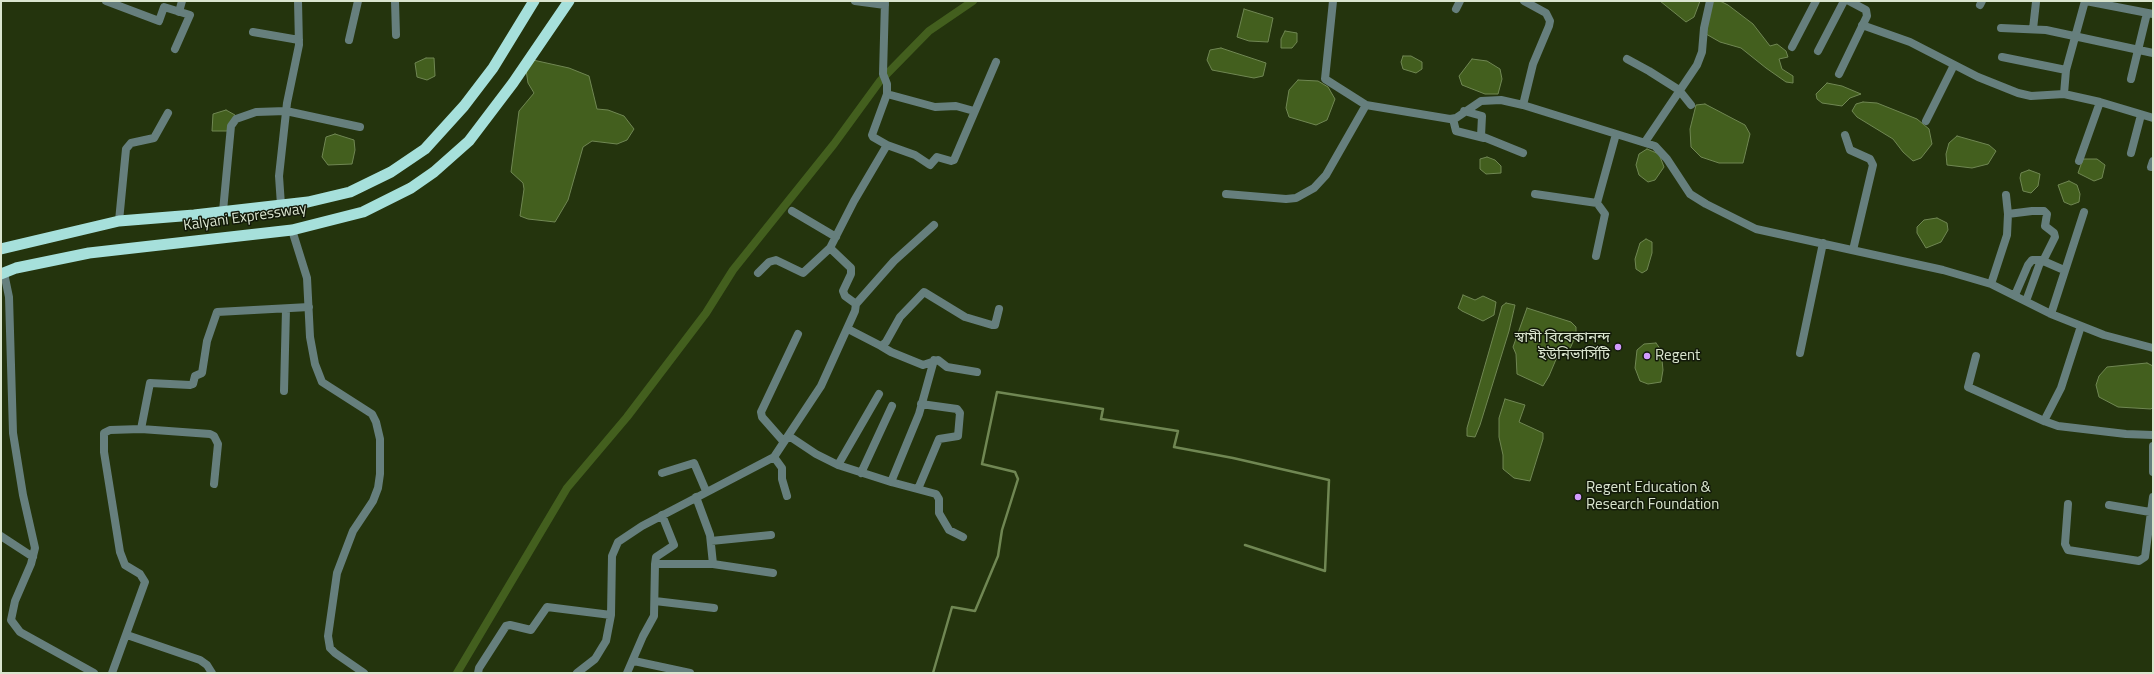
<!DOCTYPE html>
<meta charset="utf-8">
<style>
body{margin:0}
#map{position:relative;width:2154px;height:674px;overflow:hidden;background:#24340d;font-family:"Titillium Web",sans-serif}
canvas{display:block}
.frame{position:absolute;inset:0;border:2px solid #dae5cf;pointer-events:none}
</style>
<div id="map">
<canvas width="2154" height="674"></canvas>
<div class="frame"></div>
</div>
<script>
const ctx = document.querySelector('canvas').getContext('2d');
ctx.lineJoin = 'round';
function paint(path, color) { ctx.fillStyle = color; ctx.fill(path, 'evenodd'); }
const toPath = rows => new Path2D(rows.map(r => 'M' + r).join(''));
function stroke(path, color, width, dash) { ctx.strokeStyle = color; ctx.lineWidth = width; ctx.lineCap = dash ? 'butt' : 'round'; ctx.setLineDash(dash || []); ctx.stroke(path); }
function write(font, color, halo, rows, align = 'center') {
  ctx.font = font + ' "Titillium Web","Noto Sans Bengali",sans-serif'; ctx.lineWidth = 3; ctx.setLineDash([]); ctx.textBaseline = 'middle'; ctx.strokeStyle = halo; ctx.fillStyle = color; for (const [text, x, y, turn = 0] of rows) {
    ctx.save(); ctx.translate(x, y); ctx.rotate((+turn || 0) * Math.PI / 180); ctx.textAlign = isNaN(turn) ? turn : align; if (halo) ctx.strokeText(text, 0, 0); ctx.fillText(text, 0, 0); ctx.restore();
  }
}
const water = toPath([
 [1660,1,1700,1,1694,17,1686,22,1660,1],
 [1712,1,1720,1,1728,5,1753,24,1770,46,1777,44,1786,51,1788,57,1779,59,1782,69,1793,76,1793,83,1786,82,1766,68,1741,48,1720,42,1706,34,1712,1],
 [1244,9,1273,18,1268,42,1249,41,1237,37,1244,9],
 [1285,31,1297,33,1297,42,1292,48,1281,48,1281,39,1285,31],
 [1221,48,1266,63,1263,76,1254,78,1212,70,1207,60,1210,50,1221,48],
 [1403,56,1411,56,1422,62,1422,69,1416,73,1403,69,1401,62,1403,56],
 [426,58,434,58,435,76,427,80,417,77,415,63,426,58],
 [1472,59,1487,61,1500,69,1502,79,1498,94,1485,94,1462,85,1459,76,1472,59],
 [533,60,569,68,589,76,597,109,608,110,624,116,634,129,627,140,617,144,592,141,583,147,568,200,555,222,528,219,520,216,524,189,523,183,511,172,519,111,534,93,528,83,526,70,533,60],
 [1298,80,1318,81,1328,87,1335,99,1327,120,1316,125,1289,117,1286,108,1289,90,1298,80],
 [1827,83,1842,86,1861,94,1850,98,1842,106,1822,103,1817,99,1816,94,1827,83],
 [1863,102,1877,103,1917,119,1929,129,1932,144,1921,158,1913,161,1903,152,1893,139,1857,117,1852,111,1856,104,1863,102],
 [1705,104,1745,125,1750,134,1743,163,1719,163,1701,157,1691,147,1690,129,1696,105,1705,104],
 [226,110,235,115,233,131,212,131,213,114,226,110],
 [335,134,354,140,355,150,352,164,328,165,322,157,326,137,335,134],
 [1957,136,1989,145,1996,151,1988,164,1972,168,1947,165,1946,154,1949,143,1957,136],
 [1647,149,1659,154,1664,167,1655,180,1648,182,1639,175,1636,165,1639,154,1647,149],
 [1487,157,1495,160,1501,166,1501,173,1486,174,1480,169,1480,159,1487,157],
 [2083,159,2097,159,2105,165,2102,178,2094,181,2078,173,2083,159],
 [2029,170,2040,174,2038,186,2031,193,2023,191,2020,178,2021,173,2029,170],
 [2069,181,2077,185,2080,194,2079,202,2071,205,2064,202,2058,185,2069,181],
 [1937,218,1947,223,1948,230,1941,242,1926,248,1917,233,1917,227,1924,220,1937,218],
 [1646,239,1652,242,1652,253,1647,270,1642,273,1636,269,1635,259,1640,243,1646,239],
 [1463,295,1475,300,1483,296,1496,302,1494,315,1483,321,1462,311,1458,308,1463,295],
 [1506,303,1515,305,1509,331,1480,425,1475,437,1467,436,1467,428,1502,306,1506,303],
 [1527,308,1571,322,1576,327,1576,335,1569,351,1557,357,1549,376,1543,386,1517,374,1516,354,1513,347,1527,308],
 [1656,343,1661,350,1663,370,1661,382,1648,384,1640,381,1635,368,1637,350,1644,344,1656,343],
 [2147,363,2153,366,2153,407,2151,409,2118,407,2099,397,2096,385,2099,376,2107,367,2147,363],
 [1505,399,1525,405,1519,422,1543,433,1543,439,1530,481,1514,478,1503,469,1503,455,1499,437,1499,418,1505,399]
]);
paint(water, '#435f1e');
stroke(water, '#708753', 1);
stroke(toPath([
 [933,673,952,607,975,611,998,556,1002,530,1018,479,1015,472,982,464,997,392,1103,409,1101,419,1178,431,1174,447,1233,458,1329,480,1325,571,1245,545]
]), '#708753', 2.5);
stroke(toPath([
 [457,673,567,488,627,417,706,313,733,270,834,144,880,81,929,31,973,1]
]), '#435f1e', 8);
stroke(toPath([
 [106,1,159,21,164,7,190,15,175,49],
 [395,1,396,35],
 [855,1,885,5],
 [1333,1,1325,79,1366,105,1450,119,1456,118,1481,101,1501,100,1523,105],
 [1524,1,1546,13,1550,21,1549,26,1533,64,1523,105,1655,146,1667,159,1690,194,1706,204,1756,229,1943,270,1991,284,2051,314,2104,335,2153,348],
 [2086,1,2153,14],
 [1980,5,1982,1],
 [1456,9,1460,1],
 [179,12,182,1],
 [1862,25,1910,42,1978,77,2018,93,2031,96,2064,94,2100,102,2153,118],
 [2001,28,2046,30,2153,53],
 [2033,29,2036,2],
 [253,32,299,40],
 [349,40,358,1],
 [1792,47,1816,1],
 [1818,51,1844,1],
 [2002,57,2066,70],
 [1627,59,1649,71,1679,90,1691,105],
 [1839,74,1867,16,1866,10,1849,1],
 [2131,79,2147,13],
 [887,94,935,107,956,106,974,111],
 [2064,94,2066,70,2085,1],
 [1464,111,1482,116,1481,136,1523,153],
 [1453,119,1456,131,1484,138],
 [1926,121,1954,65],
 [1845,135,1850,150,1870,159,1873,165,1853,250],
 [1645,142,1697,65,1702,52,1704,28,1710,1],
 [887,145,915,155,930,165,937,157,951,161,954,160,996,62],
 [2131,153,2141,115],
 [2079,161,2100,102],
 [2151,167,2153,161],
 [1226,194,1286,199,1296,198,1314,188,1326,175,1366,105],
 [1535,194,1597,203,1616,134],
 [281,205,279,176,287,103,299,45,298,1],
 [223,211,231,126,236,119,256,112,286,111,360,127],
 [792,211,836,237],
 [2008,214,2032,211,2044,211,2047,214,2045,226,2054,233,2055,237,2043,261],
 [119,221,126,149,131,143,154,138,168,113],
 [292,230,307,278,310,337,315,364,322,382,372,414,376,422,380,439,380,474,378,488,373,501,353,531,337,573,328,636,330,648,335,653,364,673],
 [1596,256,1605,214,1597,203],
 [4,273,9,297,13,433,23,495,35,548,31,564,15,601,11,620,20,632,94,673],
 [758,273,769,262,776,260,803,273,830,248],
 [1991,284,2007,235,2008,214,2006,195],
 [2015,295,2028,265,2032,260,2041,260,2064,270],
 [2026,301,2041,260],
 [856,304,894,261,934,225],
 [2051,314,2084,212],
 [2081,326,2061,388,2044,421,2058,426,2126,434,2153,435],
 [848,329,881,346,886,342,900,317,924,292,965,317,992,325,995,325,999,309],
 [881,346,891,352,923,365,938,360,947,367,977,372],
 [1800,353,1823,243],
 [1976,356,1968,387,2044,421],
 [284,391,286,309],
 [141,429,150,383,190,385,193,384,195,376,202,373,207,341,217,312,309,307],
 [789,436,816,454,838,465,891,482,936,494,939,499,939,513,949,530,963,537],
 [784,442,762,417,761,412,798,334],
 [2153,446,2153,472],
 [838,465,879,394],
 [662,473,694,463,706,491],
 [861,473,892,406],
 [891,482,919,414,934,360],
 [918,489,939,439,958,436,960,413,957,409,921,404],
 [787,496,782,479,782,468,774,457,821,386,855,311,856,304,845,296,843,291,851,274,851,268,830,248,854,201,887,145,873,137,872,135,887,94,887,84,883,74,885,1],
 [696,497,710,535,713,564],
 [2068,504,2065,544,2068,550,2139,561,2145,557,2153,497],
 [2109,505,2150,512],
 [1,536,33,557],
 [711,541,771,535],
 [655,564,656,557,674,545,662,515],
 [655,601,714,608],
 [127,635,200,660,207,665,212,673],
 [634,661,690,673],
 [112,673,145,582,140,574,125,565,120,552,104,452,104,433,110,430,141,429,210,434,214,436,218,444,214,484],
 [478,673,479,668,506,626,510,625,531,630,547,607,611,615],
 [577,673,595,659,606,641,611,615,612,556,618,542,642,526,774,457],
 [627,673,643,636,654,616,655,564,713,564,773,573]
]), '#667f7d', 8);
stroke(toPath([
 [1,249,119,221,194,215,308,202,350,192,391,172,425,149,464,106,493,68,534,1],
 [1,274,16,268,89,253,292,230,363,212,411,188,434,172,469,141,513,83,569,1]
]), '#a6e0db', 11);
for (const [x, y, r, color] of [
 [1618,347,4,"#d29cfd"],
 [1647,356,4,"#d29cfd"],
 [1578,497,4,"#d29cfd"]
]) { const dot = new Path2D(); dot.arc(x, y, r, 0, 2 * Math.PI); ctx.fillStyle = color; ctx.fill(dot); stroke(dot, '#121909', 1.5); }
write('15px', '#dae5cf', '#121909', [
 ["Kalyani Expressway",245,218,-8]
]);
write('15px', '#dae5cf', '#121909', [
 ["স্বামী বিবেকানন্দ",1610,338,"right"],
 ["ইউনিভার্সিটি",1610,355,"right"],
 ["Regent",1655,356],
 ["Regent Education &",1586,488],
 ["Research Foundation",1586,505]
], 'left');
</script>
